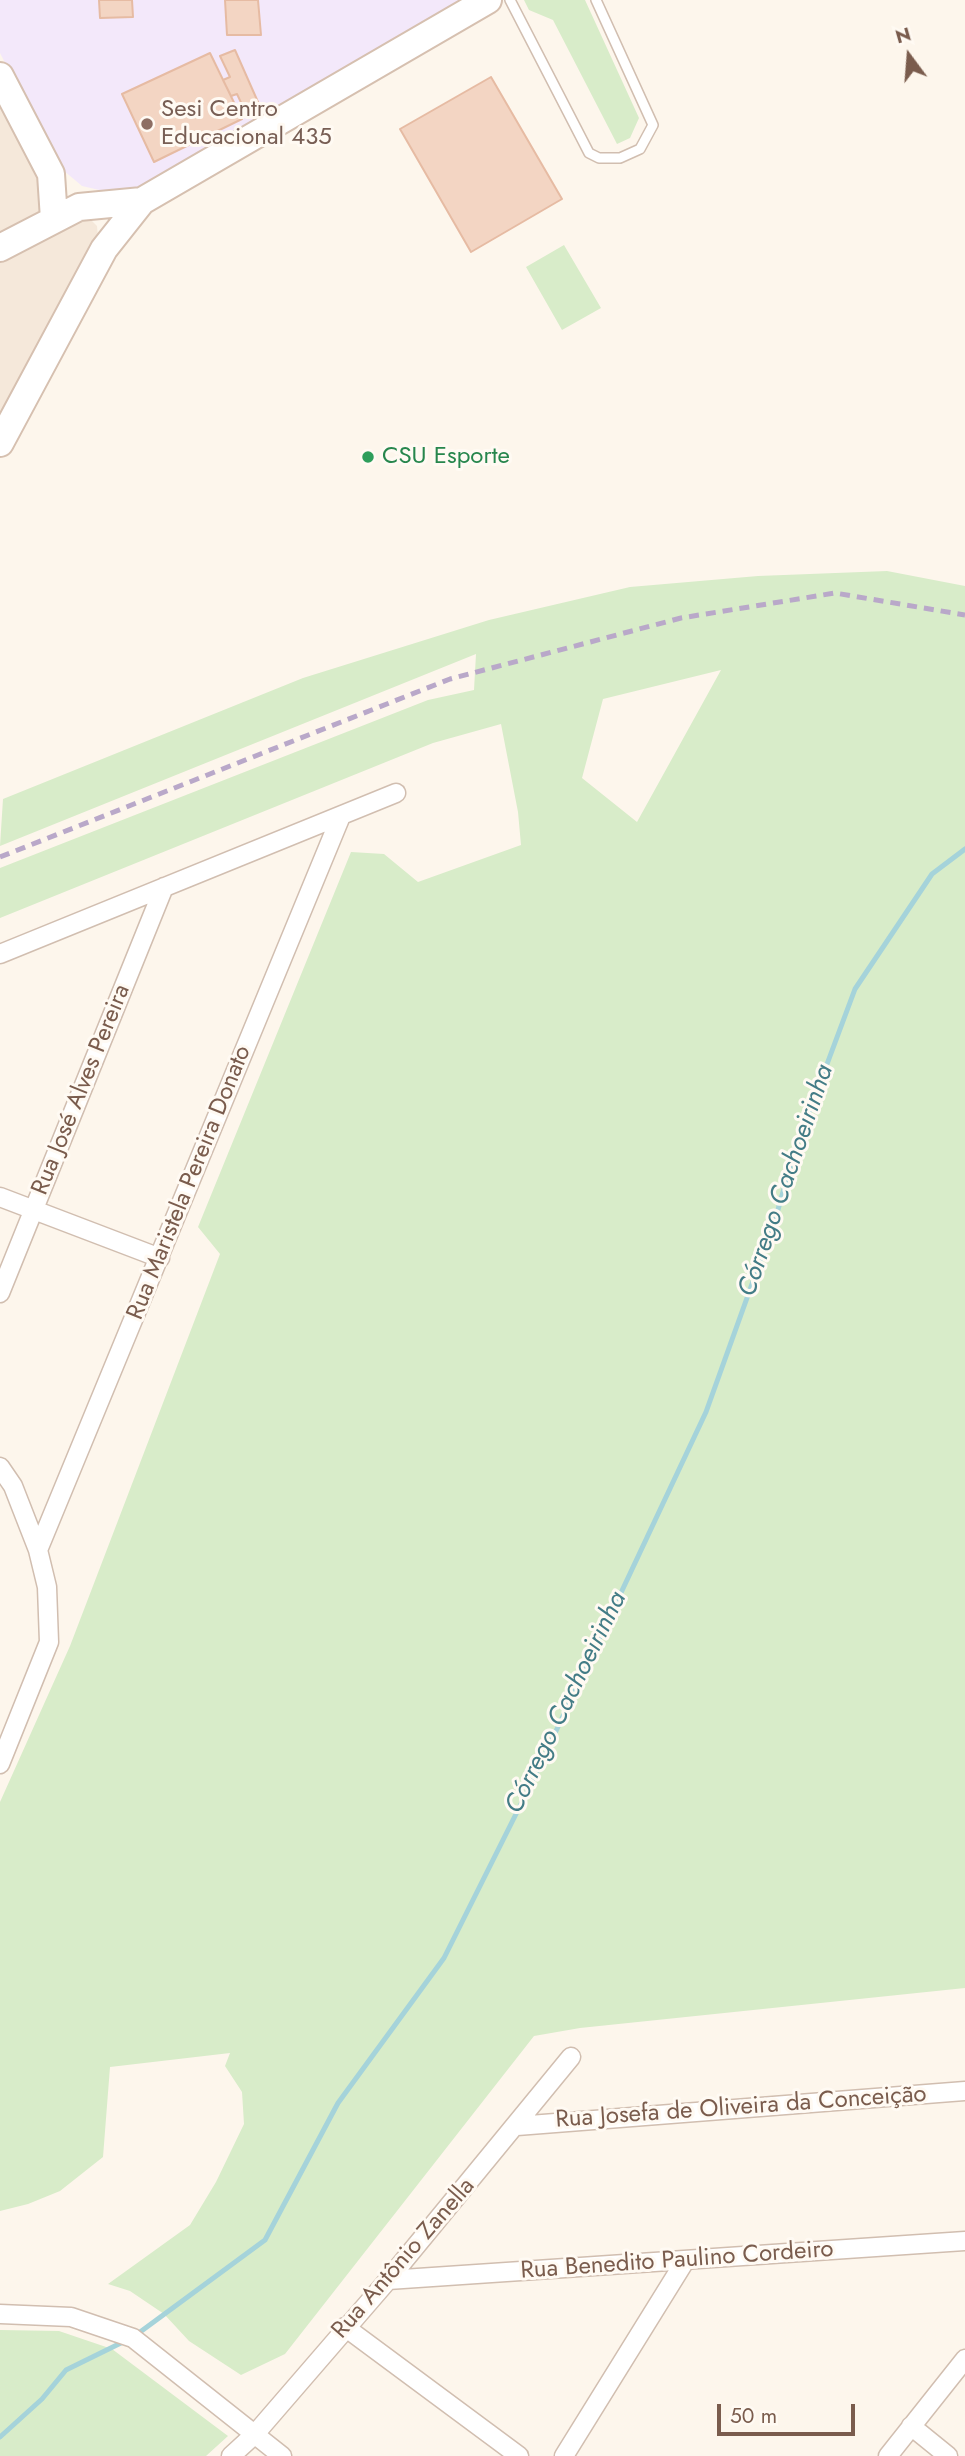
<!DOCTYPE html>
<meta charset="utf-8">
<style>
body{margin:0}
#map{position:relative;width:965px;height:2456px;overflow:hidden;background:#fdf6ec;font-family:Jost,sans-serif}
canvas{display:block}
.north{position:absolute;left:874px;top:21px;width:70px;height:70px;-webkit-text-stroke:5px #fffaf3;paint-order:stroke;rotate:344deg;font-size:19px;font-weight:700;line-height:28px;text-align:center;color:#7a5c4d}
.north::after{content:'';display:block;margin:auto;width:24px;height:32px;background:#7a5c4d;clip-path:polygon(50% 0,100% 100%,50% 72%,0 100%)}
.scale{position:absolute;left:717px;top:2404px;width:138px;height:32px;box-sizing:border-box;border:4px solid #7a5c4d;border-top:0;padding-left:9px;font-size:21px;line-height:24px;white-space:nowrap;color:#7a5c4d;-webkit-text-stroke:5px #fffaf3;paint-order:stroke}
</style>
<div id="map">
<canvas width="965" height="2456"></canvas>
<div class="north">N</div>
<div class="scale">50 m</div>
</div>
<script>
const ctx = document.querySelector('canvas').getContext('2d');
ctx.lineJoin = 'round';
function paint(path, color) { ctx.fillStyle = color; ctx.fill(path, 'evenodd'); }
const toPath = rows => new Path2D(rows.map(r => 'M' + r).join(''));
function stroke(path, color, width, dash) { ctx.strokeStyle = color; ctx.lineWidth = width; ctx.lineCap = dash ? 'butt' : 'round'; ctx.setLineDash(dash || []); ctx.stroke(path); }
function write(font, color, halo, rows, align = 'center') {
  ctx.font = font + ' Jost,sans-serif'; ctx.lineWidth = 6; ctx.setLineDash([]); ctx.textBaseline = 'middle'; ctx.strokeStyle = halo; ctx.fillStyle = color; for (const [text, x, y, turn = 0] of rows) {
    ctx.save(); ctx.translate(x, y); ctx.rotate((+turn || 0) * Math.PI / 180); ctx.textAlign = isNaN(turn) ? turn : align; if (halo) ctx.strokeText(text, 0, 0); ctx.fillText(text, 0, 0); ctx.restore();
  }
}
paint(toPath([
 [0,101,45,188,45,213,0,237],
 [89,218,97,226,98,237,0,420,0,259,72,219]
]), '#f5e8da');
paint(toPath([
 [0,0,470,0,137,193,121,195,82,186,57,165,0,53]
]), '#f3e8fa');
paint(toPath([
 [524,0,585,0,639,118,630,138,617,144,553,20,529,10],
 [564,245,601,308,562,330,526,267],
 [887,571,965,586,965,1988,580,2028,534,2036,285,2354,241,2375,189,2341,164,2314,130,2291,108,2284,190,2225,216,2182,244,2124,242,2092,225,2066,230,2053,110,2067,103,2157,60,2191,28,2204,0,2211,0,1802,70,1646,220,1254,198,1227,351,852,384,854,418,882,521,845,518,812,501,724,433,743,0,918,0,868,428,700,474,690,476,654,0,846,3,799,303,678,489,620,630,587,758,576],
 [721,670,637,822,582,778,603,699],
 [0,2330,59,2331,112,2349,228,2436,206,2456,0,2456]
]), '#d8ecc9');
stroke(toPath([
 [136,2335,265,2240,338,2103,444,1958,532,1782,706,1412,775,1220,795,1150,855,989,932,874,965,849],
 [0,2437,42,2399,66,2370,127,2340]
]), '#a5d3da', 5);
const building = toPath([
 [99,0,132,0,133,17,100,18,99,0],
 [225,0,258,0,261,35,227,35,225,0],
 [235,50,258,102,244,109,237,94,231,96,223,80,230,77,220,56,235,50],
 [210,53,242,119,154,162,122,94,210,53],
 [491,77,562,199,471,252,400,129,491,77]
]);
paint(building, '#f3d5c3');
stroke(building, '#e6bba3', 2);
const lane = toPath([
 [510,0,589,153,599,158,620,158,640,149,653,125,596,0]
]);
const street = toPath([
 [0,954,396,793],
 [0,1197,160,1258],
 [0,1293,164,887],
 [0,1467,13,1486,38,1550,47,1587,49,1642,0,1764],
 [38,1550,341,816],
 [517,2126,965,2091],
 [388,2280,965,2241],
 [0,2314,71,2317,133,2338,282,2456],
 [345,2327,519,2456],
 [911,2426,948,2456],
 [231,2456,255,2434,388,2280,571,2057],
 [564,2456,685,2261],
 [888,2456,965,2359]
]);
const secondary = toPath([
 [0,76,51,174,54,219],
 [0,248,79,207,142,201],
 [0,443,104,249,142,201,488,0]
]);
stroke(lane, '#d1beb0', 12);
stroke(street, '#d1beb0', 21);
stroke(secondary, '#d6c0b0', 30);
stroke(lane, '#fff', 9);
stroke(street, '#fff', 18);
stroke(secondary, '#fff', 26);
stroke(toPath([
 [0,857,450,679,681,618,835,593,965,615]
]), '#b9a8c9', 5, [10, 7]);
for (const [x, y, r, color] of [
 [147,124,7,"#8d6e63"],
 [368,457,7,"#2e9e5b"]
]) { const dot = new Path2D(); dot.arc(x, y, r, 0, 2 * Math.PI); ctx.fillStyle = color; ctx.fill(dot); stroke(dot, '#fffaf3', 2.5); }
write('24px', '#785e54', '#fffaf3', [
 ["Sesi Centro",161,110],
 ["Educacional 435",161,138]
], 'left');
write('24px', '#27864d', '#fffaf3', [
 ["CSU Esporte",382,457]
], 'left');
write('24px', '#7a5c4d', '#fffaf3', [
 ["Rua José Alves Pereira",82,1090,-68],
 ["Rua Maristela Pereira Donato",190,1183,-68],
 ["Rua Josefa de Oliveira da Conceição",741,2108,-4],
 ["Rua Antônio Zanella",404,2259,-49],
 ["Rua Benedito Paulino Cordeiro",677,2261,-4]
]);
write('italic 26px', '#437c86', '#fffaf3', [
 ["Córrego Cachoeirinha",787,1181,-71],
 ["Córrego Cachoeirinha",567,1703,-64]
]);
</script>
